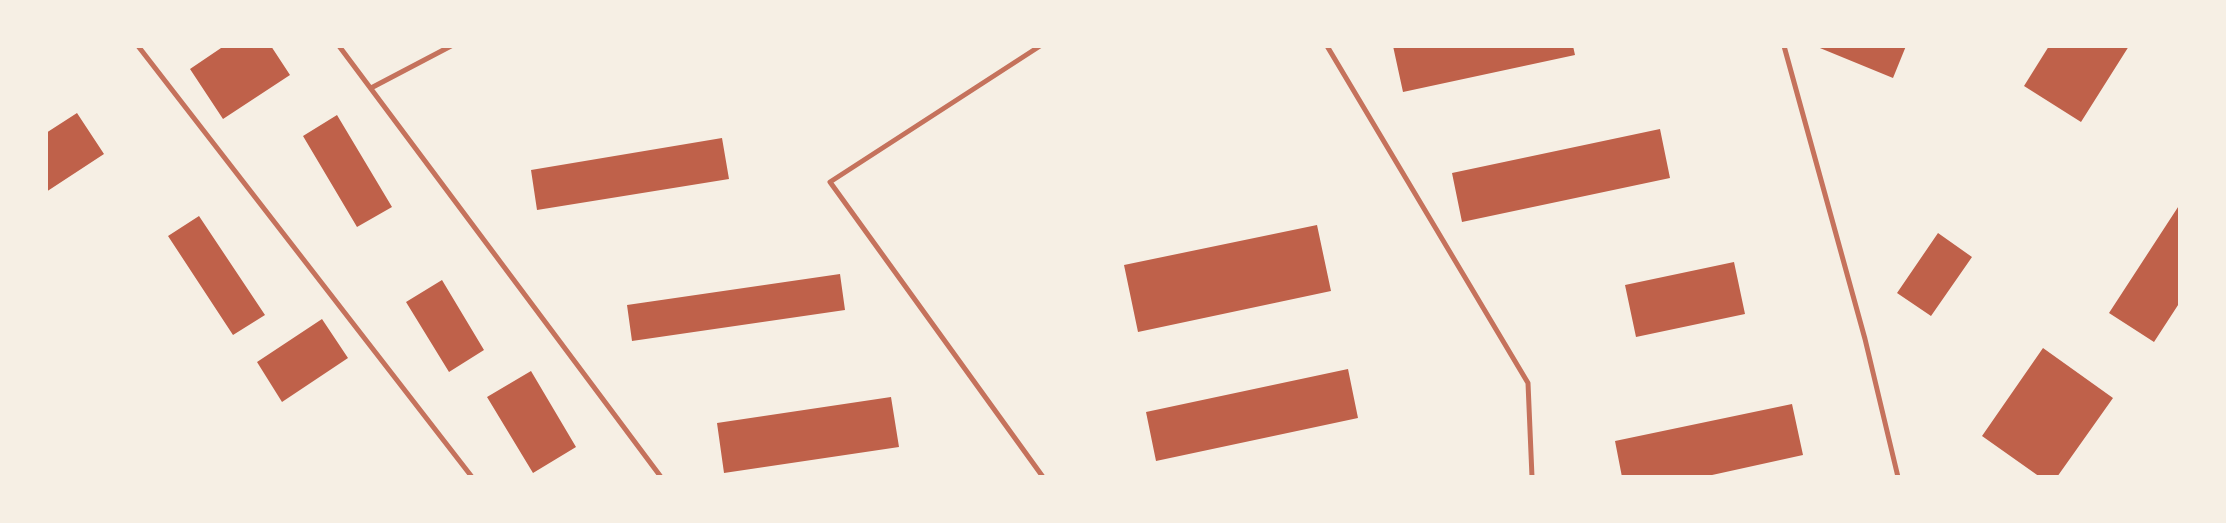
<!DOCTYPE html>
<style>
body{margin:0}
#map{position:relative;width:2226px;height:523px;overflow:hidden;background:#f6efe4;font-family:Inter,sans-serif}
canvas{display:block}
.frame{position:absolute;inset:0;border:48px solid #f6efe4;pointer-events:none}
</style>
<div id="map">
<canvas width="2226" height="523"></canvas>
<div class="frame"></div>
</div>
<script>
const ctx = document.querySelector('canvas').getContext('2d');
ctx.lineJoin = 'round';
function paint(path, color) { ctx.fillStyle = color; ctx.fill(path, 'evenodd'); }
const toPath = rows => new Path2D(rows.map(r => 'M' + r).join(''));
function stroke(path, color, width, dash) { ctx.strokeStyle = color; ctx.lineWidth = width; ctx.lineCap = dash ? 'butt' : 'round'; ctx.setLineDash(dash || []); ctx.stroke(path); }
paint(toPath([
 [224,46,271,46,290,75,223,119,190,69],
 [1393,46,1573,46,1575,55,1403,92],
 [1815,46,1906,46,1893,78],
 [2049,46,2129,46,2081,122,2024,86],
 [77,113,104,154,46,192,46,133],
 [337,115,392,207,357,227,303,136],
 [1660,129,1670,178,1462,222,1452,173],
 [722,138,729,179,537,210,531,170],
 [2180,204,2180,302,2154,342,2109,313],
 [199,216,265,315,233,335,168,236],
 [1317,225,1331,291,1138,332,1124,265],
 [1938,233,1972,257,1931,316,1897,293],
 [1734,262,1745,314,1636,337,1625,285],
 [840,274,845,310,632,341,627,305],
 [442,280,484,350,449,372,406,302],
 [322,319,348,358,282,402,257,362],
 [2043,348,2113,398,2057,477,2040,477,1982,436],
 [1348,369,1358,418,1156,461,1146,412],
 [531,371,576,447,533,473,487,397],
 [891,397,899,447,724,473,717,423],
 [1792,404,1803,455,1703,477,1622,477,1615,441]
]), '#bf614a');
stroke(toPath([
 [138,46,472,477],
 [339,46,661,477],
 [1040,46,830,182,1043,477],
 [1327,46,1528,383,1532,477],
 [1784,46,1865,339,1898,477],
 [371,88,451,46]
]), '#c5725c', 5);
</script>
